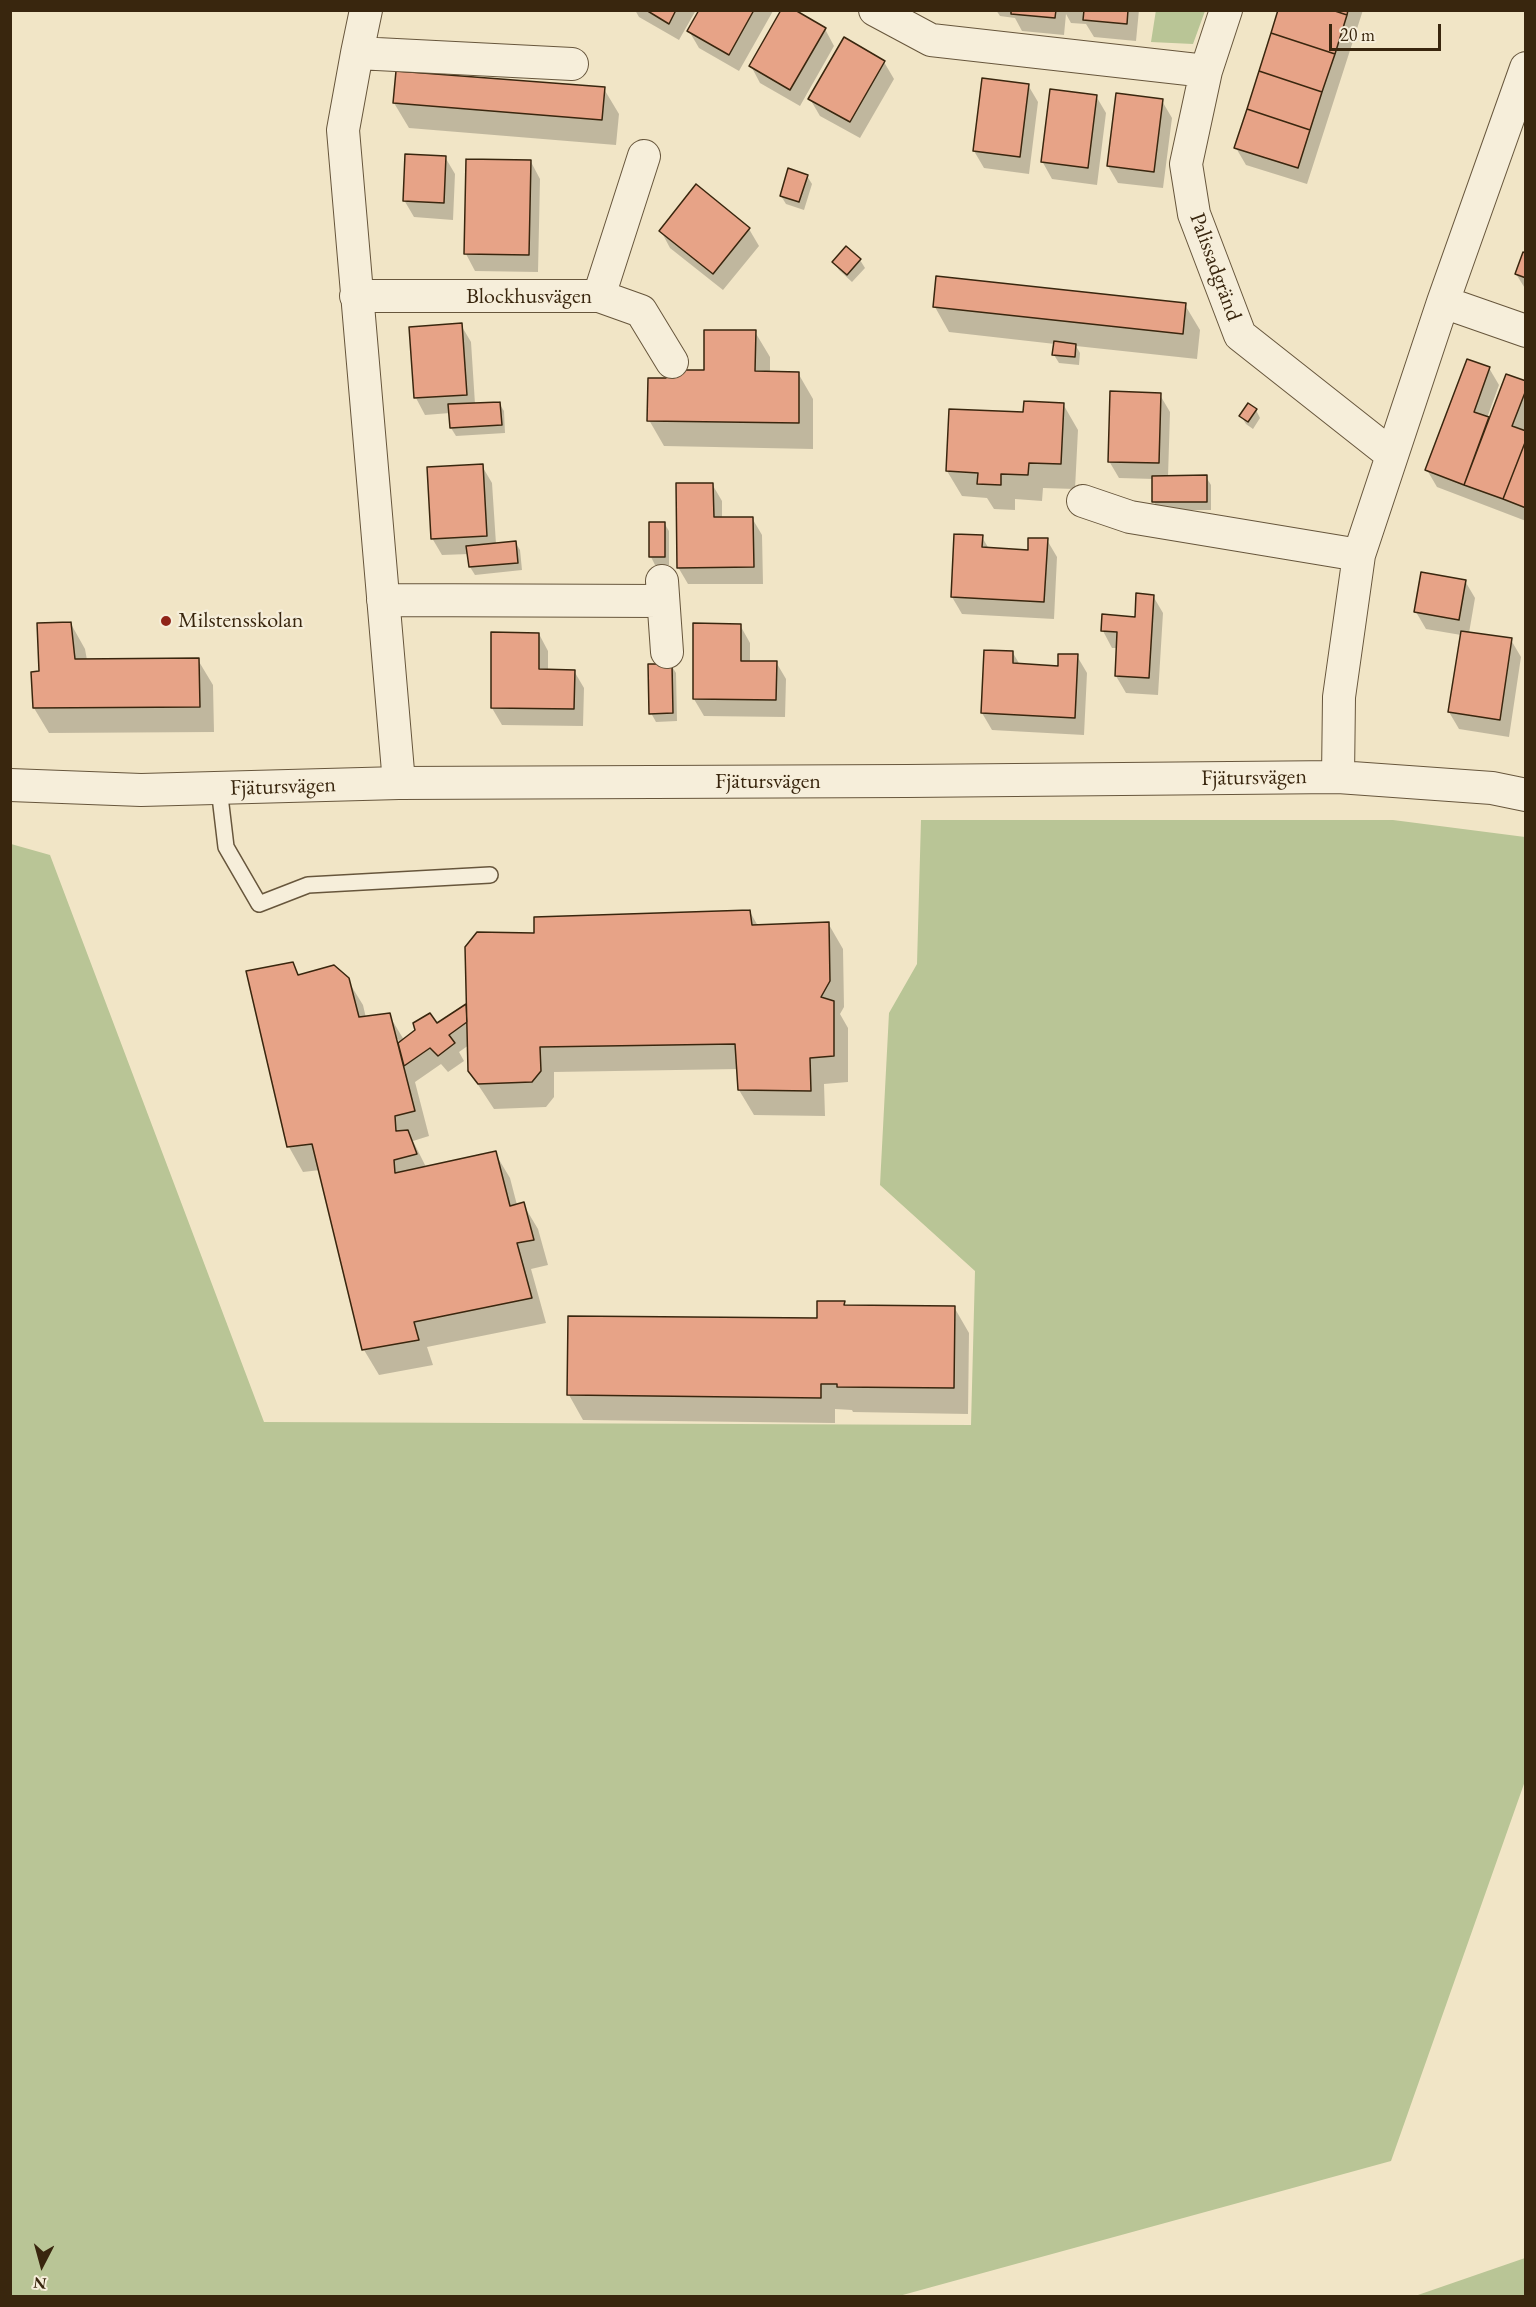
<!DOCTYPE html>
<meta charset="utf-8">
<style>
body{margin:0}
#map{position:relative;width:1536px;height:2307px;overflow:hidden;background:#f1e5c6;font-family:"EB Garamond",serif}
canvas{display:block}
.frame{position:absolute;inset:0;border:12px solid #39260e;pointer-events:none}
.north{position:absolute;left:12px;top:2235px;width:60px;height:60px;-webkit-text-stroke:4px #f6eeda;paint-order:stroke;rotate:186deg;font-size:16px;font-weight:700;line-height:24px;text-align:center;color:#39260e}
.north::after{content:'';display:block;margin:auto;width:21px;height:27px;background:#39260e;clip-path:polygon(50% 0,100% 100%,50% 72%,0 100%)}
.scale{position:absolute;left:1329px;top:24px;width:112px;height:27px;box-sizing:border-box;border:3px solid #39260e;border-top:0;padding-left:8px;font-size:18px;line-height:21px;white-space:nowrap;color:#39260e;-webkit-text-stroke:4px #f6eeda;paint-order:stroke}
</style>
<div id="map">
<canvas width="1536" height="2307"></canvas>
<div class="frame"></div>
<div class="north">N</div>
<div class="scale">20 m</div>
</div>
<script>
const ctx = document.querySelector('canvas').getContext('2d');
ctx.lineJoin = 'round';
function paint(path, color) { ctx.fillStyle = color; ctx.fill(path, 'evenodd'); }
const toPath = rows => new Path2D(rows.map(r => 'M' + r).join(''));
function stroke(path, color, width, dash) { ctx.strokeStyle = color; ctx.lineWidth = width; ctx.lineCap = dash ? 'butt' : 'round'; ctx.setLineDash(dash || []); ctx.stroke(path); }
function write(font, color, halo, rows, align = 'center') {
  ctx.font = font + ' "EB Garamond",serif'; ctx.lineWidth = 4.5; ctx.setLineDash([]); ctx.textBaseline = 'middle'; ctx.strokeStyle = halo; ctx.fillStyle = color; for (const [text, x, y, turn = 0] of rows) {
    ctx.save(); ctx.translate(x, y); ctx.rotate((+turn || 0) * Math.PI / 180); ctx.textAlign = isNaN(turn) ? turn : align; if (halo) ctx.strokeText(text, 0, 0); ctx.fillText(text, 0, 0); ctx.restore();
  }
}
paint(toPath([
 [1156,10,1205,11,1193,44,1151,42],
 [921,820,1393,820,1525,837,1525,1781,1391,2161,899,2296,11,2296,11,844,50,855,264,1422,971,1425,975,1271,880,1185,889,1013,917,964],
 [1525,2258,1525,2296,1415,2296]
]), '#b9c596');
paint(toPath([
 [635,10,696,10,679,40,639,17],
 [700,10,772,10,773,11,739,71,699,48,689,31],
 [996,10,1139,10,1136,41,1094,37,1086,24,1071,23,1066,14,1064,35,1022,31,1015,18,1000,16],
 [1280,10,1363,10,1307,184,1246,165,1236,148],
 [825,29,834,46,800,106,760,83,751,66],
 [845,39,884,62,894,79,860,138,820,116,810,99],
 [1028,85,1038,102,1029,174,984,168,974,151],
 [604,89,619,114,616,145,409,128,394,103],
 [1096,96,1106,113,1097,185,1052,179,1042,161],
 [1162,101,1172,118,1163,188,1118,183,1108,166],
 [445,157,455,174,453,220,414,217,404,200],
 [531,162,540,179,538,272,475,271,466,254],
 [807,176,812,184,804,210,786,204,781,196],
 [749,229,759,246,723,290,670,248,661,231],
 [1526,254,1526,290,1516,274],
 [860,260,865,268,852,282,839,270,834,262],
 [1185,305,1200,330,1197,359,1076,346,1080,353,1079,365,1059,363,1054,355,1055,344,949,332,935,307],
 [461,325,471,342,475,404,499,403,504,411,505,433,456,436,451,428,450,413,425,415,416,398],
 [755,332,770,357,770,372,798,373,813,399,813,449,664,446,649,420],
 [1489,368,1499,385,1487,418,1490,419,1526,383,1526,521,1437,487,1427,470],
 [1160,395,1170,412,1168,477,1206,477,1211,485,1211,510,1159,510,1154,502,1154,479,1119,478,1109,461],
 [1063,404,1078,430,1075,489,1043,488,1042,501,1015,499,1015,510,994,509,987,498,962,496,947,471,1025,414],
 [1256,410,1260,418,1253,429,1246,424,1241,416],
 [482,466,492,483,496,544,515,542,520,550,522,570,475,575,470,567,469,554,442,555,432,538],
 [712,484,722,501,722,519,752,518,762,535,763,584,688,584,678,567],
 [664,523,669,531,669,565,655,565,651,557],
 [982,537,989,549,1029,551,1047,540,1057,557,1054,619,962,614,952,597],
 [1465,581,1475,598,1469,633,1511,640,1521,657,1509,737,1459,729,1449,712,1461,635,1426,629,1416,612],
 [1153,596,1163,613,1158,695,1126,693,1116,676,1118,648,1112,648,1103,631,1136,618],
 [71,624,85,649,87,660,198,660,213,685,214,732,49,733,34,708,41,673],
 [740,625,750,643,750,662,776,662,786,679,785,717,704,716,694,699],
 [539,634,548,651,548,671,574,671,584,688,583,726,502,725,492,708],
 [1013,653,1020,665,1059,667,1077,656,1087,673,1084,735,992,730,982,713],
 [671,665,676,673,677,721,656,722,651,713],
 [750,912,758,926,828,923,843,949,844,1007,840,1014,848,1028,848,1082,824,1084,825,1116,754,1115,739,1090,738,1069,554,1072,554,1097,546,1107,494,1109,469,1071,469,1045,459,1052,464,1061,448,1072,441,1064,415,1082,429,1136,413,1141,426,1167,495,1153,510,1178,517,1205,523,1204,538,1229,548,1265,531,1269,546,1323,427,1347,433,1365,379,1375,364,1350,320,1170,303,1172,289,1147,292,963,300,976,347,979,363,1005,366,1018,389,1015,404,1040,437,1025,468,1005,536,935],
 [395,1039,398,1039,401,1050,398,1050],
 [844,1302,846,1306,954,1307,969,1333,968,1414,853,1412,852,1410,835,1409,835,1423,583,1420,569,1395,818,1320]
]), '#0003');
const building = toPath([
 [646,10,676,10,669,24,646,10],
 [699,10,754,10,729,55,687,31,699,10],
 [781,10,795,10,826,28,790,90,749,66,781,10],
 [1011,10,1056,10,1055,18,1011,14,1011,10],
 [1084,10,1128,10,1127,24,1083,20,1084,10],
 [1278,10,1332,10,1347,15,1335,54,1271,33,1278,10],
 [1332,10,1348,10,1347,15,1332,10],
 [1271,33,1335,54,1322,92,1259,71,1271,33],
 [844,37,885,61,850,122,808,99,844,37],
 [396,71,605,87,602,120,393,103,396,71],
 [1259,71,1322,92,1310,130,1247,109,1259,71],
 [982,78,1029,84,1020,157,973,151,982,78],
 [1050,89,1097,95,1088,168,1041,162,1050,89],
 [1116,93,1163,99,1154,172,1107,166,1116,93],
 [1247,109,1310,130,1298,168,1234,148,1247,109],
 [405,154,446,156,444,203,403,201,405,154],
 [466,159,531,160,529,255,464,254,466,159],
 [788,168,808,175,799,202,780,196,788,168],
 [696,184,750,228,713,274,659,231,696,184],
 [846,246,861,259,847,275,832,262,846,246],
 [1523,252,1526,253,1526,278,1515,274,1523,252],
 [936,276,1186,303,1183,334,933,307,936,276],
 [462,323,467,395,414,398,409,327,462,323],
 [704,330,756,330,755,371,799,372,799,423,647,421,648,378,666,378,667,370,704,370,704,330],
 [1054,341,1076,344,1075,357,1052,355,1054,341],
 [1467,359,1490,367,1474,412,1489,417,1464,485,1425,470,1467,359],
 [1506,374,1526,381,1526,390,1512,426,1526,431,1526,440,1503,499,1464,485,1506,374],
 [1110,391,1161,393,1159,463,1108,462,1110,391],
 [1024,401,1064,403,1061,464,1029,463,1028,475,1001,474,1001,485,977,484,978,473,946,471,949,409,1023,412,1024,401],
 [500,402,502,425,450,428,448,404,500,402],
 [1248,403,1257,409,1248,422,1239,416,1248,403],
 [1526,440,1526,508,1503,499,1526,440],
 [483,464,487,536,431,539,427,467,483,464],
 [1207,475,1207,502,1152,502,1152,476,1207,475],
 [676,483,713,483,714,517,753,517,754,567,677,568,676,483],
 [649,522,665,522,665,557,649,557,649,522],
 [954,534,983,535,982,547,1028,550,1028,538,1048,538,1044,602,951,597,954,534],
 [516,541,518,563,469,567,466,546,516,541],
 [1421,572,1466,580,1459,620,1414,612,1421,572],
 [1136,593,1154,595,1149,678,1115,676,1117,632,1101,631,1102,614,1135,617,1136,593],
 [71,622,75,659,199,658,200,707,33,708,31,672,39,671,37,623,71,622],
 [693,623,741,624,741,661,777,661,776,700,693,699,693,623],
 [1461,631,1512,638,1500,720,1448,712,1461,631],
 [491,632,539,633,539,669,575,670,574,709,491,708,491,632],
 [984,650,1013,651,1013,663,1058,666,1058,654,1078,654,1075,718,981,713,984,650],
 [648,664,672,664,673,713,649,714,648,664],
 [750,910,752,925,829,922,830,981,821,997,834,1001,834,1056,810,1058,811,1091,738,1090,735,1044,540,1047,541,1071,532,1082,478,1084,468,1071,465,947,477,932,534,933,534,917,750,910],
 [293,962,298,975,334,965,349,978,359,1017,390,1013,415,1111,395,1116,396,1131,408,1130,417,1154,394,1160,395,1173,496,1151,510,1206,524,1202,534,1240,517,1243,532,1298,414,1322,419,1340,362,1350,312,1144,287,1147,246,971,293,962],
 [466,1004,467,1022,449,1035,455,1043,438,1056,430,1048,404,1066,398,1043,415,1030,413,1023,430,1013,437,1023,466,1004],
 [817,1301,845,1301,844,1305,955,1306,954,1388,837,1387,837,1384,821,1384,821,1398,567,1395,568,1316,817,1318,817,1301]
]);
paint(building, '#e7a387');
stroke(building, '#39260e', 1.5);
const lane = toPath([
 [219,788,226,847,259,904,308,885,490,875]
]);
const street = toPath([
 [875,10,931,40,1206,71],
 [1226,10,1206,71,1186,164,1194,214,1240,335,1392,455],
 [357,53,366,10],
 [356,296,599,296,641,311,672,362],
 [599,296,644,156],
 [1443,302,1526,331],
 [1083,501,1130,517,1359,555],
 [662,581,667,652],
 [383,600,663,601],
 [1338,777,1339,697,1359,555,1443,302,1526,68],
 [399,783,343,130,357,53,572,64],
 [10,785,141,790,399,783,907,781,1338,777,1492,788,1526,795]
]);
stroke(lane, '#67563c', 18);
stroke(street, '#67563c', 34);
stroke(lane, '#f6eeda', 15);
stroke(street, '#f6eeda', 32);
for (const [x, y, r, color] of [
 [166,621,6,"#8f2418"]
]) { const dot = new Path2D(); dot.arc(x, y, r, 0, 2 * Math.PI); ctx.fillStyle = color; ctx.fill(dot); stroke(dot, '#f6eeda', 2); }
write('22px', '#39260e', '#f6eeda', [
 ["Palissadgränd",1215,267,70],
 ["Blockhusvägen",529,297],
 ["Fjätursvägen",1254,778,-1],
 ["Fjätursvägen",768,782],
 ["Fjätursvägen",283,787,-2]
]);
write('22px', '#39260e', '#f6eeda', [
 ["Milstensskolan",178,621]
], 'left');
</script>
